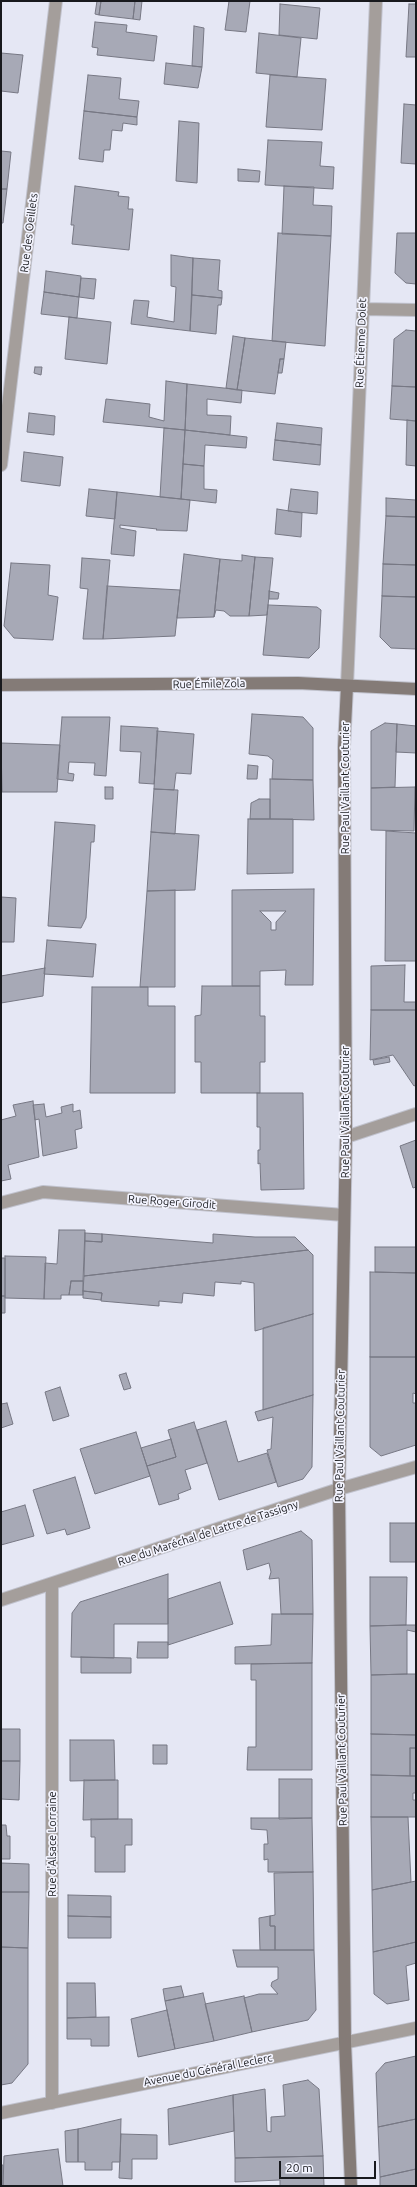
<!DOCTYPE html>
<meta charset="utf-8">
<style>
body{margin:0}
#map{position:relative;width:417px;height:2187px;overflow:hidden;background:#e5e7f4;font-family:Ubuntu,sans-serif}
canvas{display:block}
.frame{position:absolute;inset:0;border:2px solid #18191d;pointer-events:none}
.scale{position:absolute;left:279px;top:2161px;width:97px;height:18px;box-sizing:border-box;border:2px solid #18191d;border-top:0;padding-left:5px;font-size:12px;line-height:14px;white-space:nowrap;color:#18191d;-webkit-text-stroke:3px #f3f4ff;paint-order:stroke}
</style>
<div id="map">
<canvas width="417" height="2187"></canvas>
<div class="frame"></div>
<div class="scale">20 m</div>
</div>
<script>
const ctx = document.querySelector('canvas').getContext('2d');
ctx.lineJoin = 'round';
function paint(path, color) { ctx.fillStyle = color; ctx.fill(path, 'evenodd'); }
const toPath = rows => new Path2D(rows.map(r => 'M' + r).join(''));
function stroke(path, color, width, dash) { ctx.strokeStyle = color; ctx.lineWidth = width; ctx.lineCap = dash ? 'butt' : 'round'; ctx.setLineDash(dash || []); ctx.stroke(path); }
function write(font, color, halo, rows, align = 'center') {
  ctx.font = font + ' Ubuntu,sans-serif'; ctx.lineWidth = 3.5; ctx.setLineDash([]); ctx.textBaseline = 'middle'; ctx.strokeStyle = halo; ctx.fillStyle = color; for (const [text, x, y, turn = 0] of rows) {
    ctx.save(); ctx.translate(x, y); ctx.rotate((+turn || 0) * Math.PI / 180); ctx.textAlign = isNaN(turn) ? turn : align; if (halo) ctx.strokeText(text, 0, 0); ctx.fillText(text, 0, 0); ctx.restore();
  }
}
const building = toPath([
 [97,1,101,1,99,15,95,14,97,1],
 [101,1,135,1,133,19,99,15,101,1],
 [135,1,142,1,140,20,133,19,135,1],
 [229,1,250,1,246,32,225,30,229,1],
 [280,4,320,8,317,39,279,35,280,4],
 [409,4,416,4,416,57,406,57,409,4],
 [95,22,127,25,126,32,157,36,154,61,97,55,98,48,92,47,95,22],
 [194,26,204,28,202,67,192,66,194,26],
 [259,33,301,38,297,77,256,73,259,33],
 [1,53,23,55,18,93,1,91,1,53],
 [166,63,202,67,198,88,164,84,166,63],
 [88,75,121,78,119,99,139,101,137,117,84,111,88,75],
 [270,75,326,79,322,130,266,127,270,75],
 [404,104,416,105,416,164,401,163,404,104],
 [84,111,137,117,137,125,123,123,122,131,112,130,110,150,104,150,103,162,79,159,84,111],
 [179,121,199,123,197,183,176,181,179,121],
 [268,140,322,142,320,166,334,167,333,189,265,185,268,140],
 [1,151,11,152,7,189,1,189,1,151],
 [238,169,260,171,259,182,238,181,238,169],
 [75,186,119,192,118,196,129,197,128,209,133,209,129,250,72,244,74,225,71,225,75,186],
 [284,186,314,187,313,205,332,206,331,236,282,234,284,186],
 [1,189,7,189,3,223,1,223,1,189],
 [416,219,416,284,406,283,395,273,397,233,416,233,416,219],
 [278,233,331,236,325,346,272,341,278,233],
 [171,255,193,258,190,331,131,324,134,300,149,301,147,317,174,322,176,287,171,286,171,255],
 [193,258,220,260,218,290,222,291,222,298,192,295,193,258],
 [46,271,81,276,79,297,44,292,46,271],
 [81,278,96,279,94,299,79,297,81,278],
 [44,292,79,297,77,318,41,314,44,292],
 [192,295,222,298,221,305,218,305,216,334,190,331,192,295],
 [69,317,111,322,107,364,65,359,69,317],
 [406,330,416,331,416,387,392,386,394,339,406,330],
 [233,336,245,338,237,390,226,388,233,336],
 [245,338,286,342,284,359,280,359,275,394,237,390,245,338],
 [280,359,284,359,282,373,278,373,280,359],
 [35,367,42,367,41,375,34,373,35,367],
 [166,381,187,384,185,430,103,422,106,399,150,404,149,417,164,421,166,381],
 [187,384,242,390,241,403,207,399,207,415,231,416,230,435,185,430,187,384],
 [392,386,416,387,416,421,390,419,392,386],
 [29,413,55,416,54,435,27,432,29,413],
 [407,420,416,421,416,466,406,465,407,420],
 [277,423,322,428,321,445,275,440,277,423],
 [164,428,185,430,181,499,160,497,164,428],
 [185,430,247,437,246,448,205,445,204,466,183,464,185,430],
 [275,440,321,445,320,465,273,460,275,440],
 [24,452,63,457,60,486,21,481,24,452],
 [183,464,204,466,204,489,217,490,216,503,181,499,183,464],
 [89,489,117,492,115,519,86,516,89,489],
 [291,489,318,492,317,514,288,511,291,489],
 [117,492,190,500,187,531,156,530,157,529,120,525,120,528,136,531,134,556,111,554,117,492],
 [386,498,416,500,416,517,386,516,386,498],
 [277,509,302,513,301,537,275,534,277,509],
 [386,516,416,517,416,565,383,564,386,516],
 [184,554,220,559,214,617,177,618,184,554],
 [242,555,255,557,249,616,230,616,224,611,216,610,214,617,220,559,242,561,242,555],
 [255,557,273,558,267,615,249,616,255,557],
 [82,558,110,560,103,639,83,639,88,589,80,588,82,558],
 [11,563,50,565,48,595,58,597,53,640,14,638,4,626,11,563],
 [383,564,416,565,416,597,382,596,383,564],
 [107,586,180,590,175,636,103,639,107,586],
 [269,591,279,593,278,599,269,599,269,591],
 [382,596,416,597,416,649,391,648,380,637,382,596],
 [268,605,317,607,321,610,319,648,309,658,263,655,268,605],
 [252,714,303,717,313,728,313,780,272,779,273,760,268,756,249,754,252,714],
 [62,717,110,717,106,776,94,775,95,763,69,762,68,773,74,774,73,781,57,779,62,717],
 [385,723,397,724,395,787,371,788,371,731,385,723],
 [397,724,416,726,416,753,396,752,397,724],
 [121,726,158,728,154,784,139,783,141,752,120,751,121,726],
 [157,731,194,734,191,774,176,773,174,790,154,789,157,731],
 [1,743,60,745,57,792,2,792,1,743],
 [248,765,258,766,257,779,247,779,248,765],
 [270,779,313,780,314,820,270,819,270,779],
 [105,787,113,787,113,799,105,799,105,787],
 [415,787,414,831,371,830,371,788,415,787],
 [154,789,178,790,175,834,151,832,154,789],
 [259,799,270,799,270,819,250,819,251,803,259,799],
 [248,819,293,819,293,873,247,874,248,819],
 [55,822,95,825,94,842,91,842,86,918,81,928,48,926,55,822],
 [386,831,416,833,416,961,385,961,386,831],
 [151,832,199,835,195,890,147,891,151,832],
 [314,889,313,985,285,985,286,970,260,971,260,986,232,986,232,890,314,889],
 [260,911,286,911,276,922,276,930,271,930,271,922,260,911],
 [175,890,175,987,140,987,147,891,175,890],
 [1,897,16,898,14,942,1,942,1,897],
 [47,940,96,944,93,977,44,974,47,940],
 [405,965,404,1002,416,1002,416,1010,371,1010,371,966,405,965],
 [45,968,43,996,1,1003,1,976,45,968],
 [202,986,260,986,260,1016,265,1016,265,1062,260,1062,260,1093,201,1093,201,1062,195,1062,195,1016,201,1015,202,986],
 [92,987,148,987,148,1006,175,1006,175,1093,90,1093,92,987],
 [371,1010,416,1010,416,1085,414,1086,393,1055,370,1060,371,1010],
 [389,1057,390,1062,374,1065,373,1060,389,1057],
 [257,1093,303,1093,304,1189,261,1190,260,1163,258,1164,258,1150,260,1150,260,1127,257,1127,257,1093],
 [33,1101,39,1157,8,1165,11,1179,1,1181,1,1120,16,1116,13,1105,33,1101],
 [44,1104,46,1117,62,1113,61,1107,73,1104,73,1112,80,1110,82,1128,75,1130,77,1148,43,1156,39,1119,35,1120,33,1105,44,1104],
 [416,1140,416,1187,413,1188,400,1146,416,1140],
 [59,1230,85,1230,83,1281,71,1281,69,1295,61,1295,61,1299,44,1299,45,1263,57,1264,59,1230],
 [85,1233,102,1234,102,1242,85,1241,85,1233],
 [102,1234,213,1243,213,1234,255,1237,295,1237,308,1250,84,1276,85,1241,102,1242,102,1234],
 [375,1247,416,1247,416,1273,375,1272,375,1247],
 [308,1250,313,1255,313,1314,255,1331,254,1283,241,1281,241,1284,215,1282,214,1296,183,1293,182,1303,159,1301,159,1306,101,1301,102,1293,83,1291,84,1276,308,1250],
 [5,1256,46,1257,44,1299,5,1298,5,1256],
 [1,1258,5,1258,5,1296,1,1296,1,1258],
 [370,1272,416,1273,416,1357,370,1357,370,1272],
 [71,1281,83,1281,83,1295,69,1295,71,1281],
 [83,1291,102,1293,101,1300,83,1298,83,1291],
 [1,1296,5,1296,5,1313,1,1313,1,1296],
 [313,1314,313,1395,263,1410,263,1328,313,1314],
 [370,1357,416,1357,416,1394,413,1393,413,1403,416,1403,416,1445,381,1456,370,1447,370,1357],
 [126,1373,131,1388,124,1390,119,1375,126,1373],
 [60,1387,69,1416,53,1421,45,1392,60,1387],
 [313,1395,312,1467,303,1479,278,1487,267,1450,271,1449,273,1417,258,1421,255,1412,313,1395],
 [7,1403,13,1424,1,1428,1,1404,7,1403],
 [226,1421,238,1462,267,1453,276,1482,219,1500,197,1430,226,1421],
 [194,1422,207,1463,185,1470,191,1489,178,1494,179,1499,159,1505,147,1466,176,1457,168,1430,194,1422],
 [136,1432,150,1476,95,1494,80,1449,136,1432],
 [171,1439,176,1457,147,1466,141,1448,171,1439],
 [75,1477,90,1528,67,1535,65,1529,47,1534,33,1490,75,1477],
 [25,1505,34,1536,1,1545,1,1512,25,1505],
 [390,1523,416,1523,416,1562,390,1562,390,1523],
 [301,1531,312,1540,313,1614,281,1614,279,1578,269,1579,271,1572,269,1563,247,1570,243,1550,301,1531],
 [168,1574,168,1624,114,1624,114,1658,71,1657,72,1613,80,1602,168,1574],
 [370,1577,407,1577,406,1625,370,1626,370,1577],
 [220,1582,233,1624,168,1645,168,1599,220,1582],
 [272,1614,313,1614,312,1663,235,1664,235,1647,271,1645,272,1614],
 [406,1625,416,1625,416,1632,407,1630,407,1674,371,1675,370,1626,406,1625],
 [138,1642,168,1642,168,1658,137,1658,138,1642],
 [81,1657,131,1658,131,1673,81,1673,81,1657],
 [312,1663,312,1770,247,1770,248,1747,256,1747,256,1680,251,1680,251,1664,312,1663],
 [407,1674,416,1674,416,1735,371,1734,371,1675,407,1674],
 [1,1729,20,1729,20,1761,1,1761,1,1729],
 [371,1734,416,1735,416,1748,410,1748,410,1776,371,1775,371,1734],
 [70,1740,114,1740,115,1780,70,1781,70,1740],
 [153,1745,167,1745,167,1764,153,1764,153,1745],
 [410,1748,416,1748,416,1776,410,1776,410,1748],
 [1,1761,20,1761,19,1800,1,1799,1,1761],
 [371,1775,416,1776,416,1793,413,1793,413,1800,416,1800,416,1817,371,1817,371,1775],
 [279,1779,312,1779,312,1818,279,1819,279,1779],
 [84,1780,118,1780,118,1819,83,1820,84,1780],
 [371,1817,408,1817,411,1882,372,1890,371,1817],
 [251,1818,312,1818,313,1872,268,1872,268,1859,264,1860,264,1844,268,1844,267,1830,251,1829,251,1818],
 [91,1819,132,1819,132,1845,125,1845,125,1872,95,1872,95,1837,91,1837,91,1819],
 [1,1825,6,1825,7,1836,10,1836,10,1859,1,1859,1,1825],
 [1,1863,29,1864,29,1892,1,1892,1,1863],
 [313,1872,314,1950,275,1950,275,1926,270,1926,270,1916,275,1915,274,1873,313,1872],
 [416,1881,416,1942,373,1952,372,1890,416,1881],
 [1,1892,29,1892,28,1948,1,1947,1,1892],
 [68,1895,111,1896,111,1917,68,1916,68,1895],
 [68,1916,111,1917,111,1938,68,1938,68,1916],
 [270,1916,270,1926,275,1926,275,1950,260,1950,259,1918,270,1916],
 [416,1942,416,1963,406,1966,409,2000,387,2004,374,1994,373,1952,416,1942],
 [1,1947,28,1948,28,2064,12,2083,1,2085,1,1947],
 [233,1950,314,1950,316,2010,308,2020,252,2032,244,1998,259,1994,278,1994,271,1986,272,1982,278,1979,278,1967,237,1967,233,1950],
 [67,1983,95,1983,96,2017,67,2018,67,1983],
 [181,1986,184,1997,165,2001,163,1989,181,1986],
 [203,1993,214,2041,175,2049,165,2001,203,1993],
 [244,1996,252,2032,214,2041,205,2004,244,1996],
 [167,2010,175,2049,138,2057,131,2019,167,2010],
 [109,2017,109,2046,91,2046,91,2039,67,2039,67,2018,109,2017],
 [416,2056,416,2119,378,2127,376,2073,385,2063,416,2056],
 [308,2080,319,2089,323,2156,235,2158,233,2095,265,2089,267,2131,271,2132,271,2117,285,2116,283,2085,308,2080],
 [233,2095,234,2131,169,2145,168,2109,233,2095],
 [121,2119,120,2162,112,2162,112,2170,85,2170,85,2162,78,2162,78,2129,121,2119],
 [416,2119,416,2169,380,2177,378,2127,416,2119],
 [78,2129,78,2162,66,2162,65,2131,78,2129],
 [121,2134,157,2135,157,2159,132,2159,132,2179,119,2178,121,2134],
 [58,2149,63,2186,3,2186,4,2156,58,2149],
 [323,2156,324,2186,280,2186,280,2180,235,2182,235,2158,323,2156],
 [1,2165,3,2165,3,2186,1,2186,1,2165],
 [416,2169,416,2186,380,2186,380,2177,416,2169]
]);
paint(building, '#a7a9b6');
stroke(building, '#777884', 1);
const street = toPath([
 [363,309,416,310],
 [1,465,56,1],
 [347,686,376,1],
 [346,1137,416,1114],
 [1,1203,43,1192,344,1215],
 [52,1585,52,2103],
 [1,1600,339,1489,416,1467],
 [1,2113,416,2028]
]);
const secondary = toPath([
 [1,685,298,683,416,689],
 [347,686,344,747,346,1137,339,1489,345,2042,351,2186]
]);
stroke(street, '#c0c2cd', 14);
stroke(secondary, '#c0c2cd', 14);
stroke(street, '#a49e9b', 12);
stroke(secondary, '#847b77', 12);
write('11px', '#18191d', '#f3f4ff', [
 ["Rue des Oeillets",29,233,-83],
 ["Rue Étienne Dolet",361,343,-88],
 ["Rue Émile Zola",209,684,-1],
 ["Rue Paul Vaillant Couturier",345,788,-90],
 ["Rue Paul Vaillant Couturier",345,1112,-90],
 ["Rue Roger Girodit",172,1202,4],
 ["Rue Paul Vaillant Couturier",340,1436,-89],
 ["Rue du Maréchal de Lattre de Tassigny",208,1533,-18],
 ["Rue Paul Vaillant Couturier",342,1760,-91],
 ["Rue d'Alsace Lorraine",52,1844,-90],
 ["Avenue du Général Leclerc",208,2070,-11]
]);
</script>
